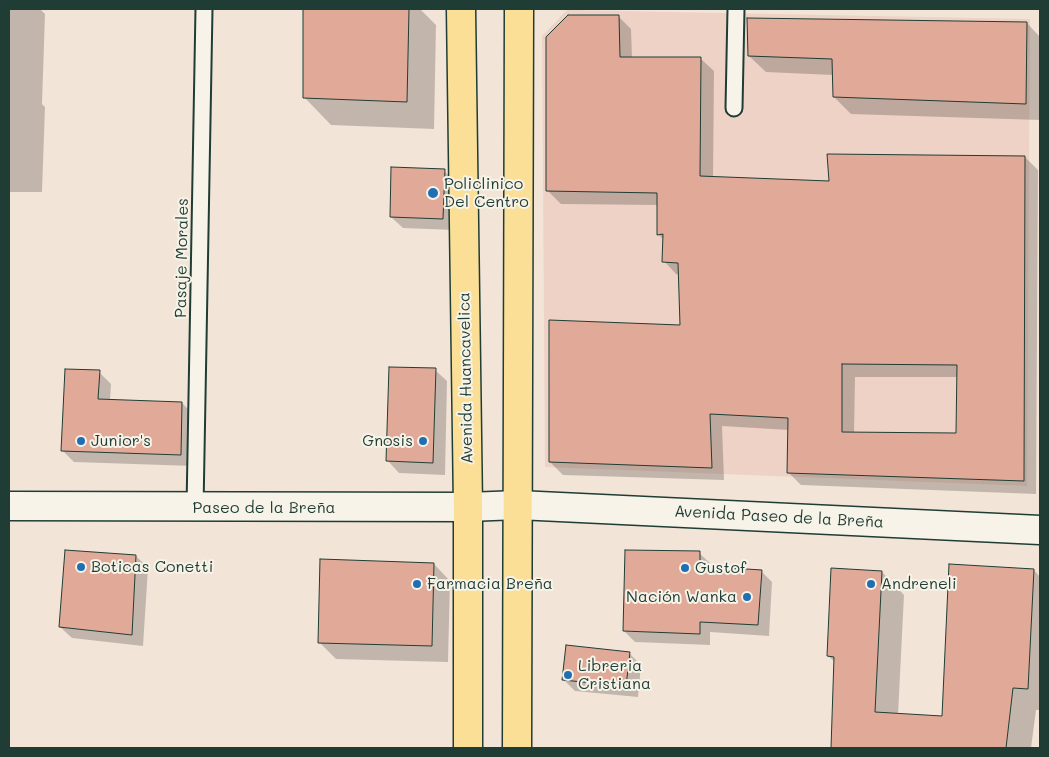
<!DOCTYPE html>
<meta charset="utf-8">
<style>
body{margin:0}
#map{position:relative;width:1049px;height:757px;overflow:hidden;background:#f3e4d8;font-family:Mali,sans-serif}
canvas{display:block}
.frame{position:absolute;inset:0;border:10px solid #1f3d34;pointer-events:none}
</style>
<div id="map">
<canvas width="1049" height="757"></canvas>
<div class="frame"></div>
</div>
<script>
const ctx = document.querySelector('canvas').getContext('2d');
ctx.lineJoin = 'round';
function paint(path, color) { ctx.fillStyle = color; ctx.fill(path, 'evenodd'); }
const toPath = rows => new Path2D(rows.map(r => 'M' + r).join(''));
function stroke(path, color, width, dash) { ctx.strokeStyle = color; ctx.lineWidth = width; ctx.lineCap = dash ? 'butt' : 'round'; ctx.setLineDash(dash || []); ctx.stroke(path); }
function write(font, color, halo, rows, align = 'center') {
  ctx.font = font + ' Mali,sans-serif'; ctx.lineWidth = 4; ctx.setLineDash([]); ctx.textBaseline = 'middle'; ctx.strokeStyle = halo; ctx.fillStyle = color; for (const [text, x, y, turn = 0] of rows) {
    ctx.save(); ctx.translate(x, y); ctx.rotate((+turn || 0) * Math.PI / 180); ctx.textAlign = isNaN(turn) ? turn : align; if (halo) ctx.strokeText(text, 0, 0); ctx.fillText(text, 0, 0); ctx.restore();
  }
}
paint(toPath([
 [567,10,1030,19,1027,486,545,467,542,36]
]), '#eed2c5');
paint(toPath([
 [9,9,40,9,45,14,42,104,45,107,42,192,9,192],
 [304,9,420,9,436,25,434,129,331,125,304,97],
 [618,16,631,29,632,58,701,59,714,71,713,178,830,183,1025,157,1038,170,1036,494,801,485,788,472,789,430,722,426,724,480,563,475,550,462,681,327,680,275,676,274,664,261,664,240,658,234,658,205,561,204,548,191],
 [855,377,958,377,958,434,854,433],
 [1027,23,1040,37,1040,120,851,114,834,97,833,75,766,72,749,56],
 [444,171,456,182,454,230,403,228,391,217],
 [435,370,447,381,445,475,399,473,388,461],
 [99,372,111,384,110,401,182,403,194,415,193,466,74,462,62,450],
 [699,553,710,563,710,568,761,571,772,582,769,636,710,632,710,645,635,642,624,631],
 [136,556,148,568,143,646,72,638,60,627],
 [434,564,450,581,448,662,336,659,319,642],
 [1034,570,1040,577,1040,710,1036,710,1031,748,832,748,835,662,828,656,882,572,904,595,898,715,943,718],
 [629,653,641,665,638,697,575,691,563,679],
 [633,747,664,748,633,748]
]), '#0003');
const building = toPath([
 [303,9,409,9,407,102,303,98,303,9],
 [568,15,619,15,620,57,701,57,700,176,829,181,827,154,1025,156,1024,481,787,473,788,418,710,414,712,468,549,462,549,320,680,325,678,263,662,262,663,234,657,235,657,193,546,191,546,37,568,15],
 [842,364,957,365,956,433,842,432,842,364],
 [747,18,1027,22,1026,104,833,97,832,59,748,56,747,18],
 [391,167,445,169,443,219,390,217,391,167],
 [389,367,436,368,433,463,386,461,389,367],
 [65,369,100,370,98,399,182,402,181,455,61,451,65,369],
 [65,550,136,555,132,635,59,627,65,550],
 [625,550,700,551,700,566,762,570,758,625,700,622,700,634,623,631,625,550],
 [320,559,434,563,432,646,318,643,320,559],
 [949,564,1034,569,1028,689,1013,688,1006,748,831,748,834,657,827,656,831,568,882,571,875,712,942,716,949,564],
 [566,645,630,652,626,686,562,680,566,645]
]);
paint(building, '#e1a998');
stroke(building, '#1f3d34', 1);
const lane = toPath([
 [734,108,736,9],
 [195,508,204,9]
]);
const street = toPath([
 [9,506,468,507,518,505]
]);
const secondary = toPath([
 [518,505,1040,530]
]);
const highway = toPath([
 [461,9,468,507,468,748],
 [517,748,519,9]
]);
stroke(lane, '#1f3d34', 19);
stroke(street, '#1f3d34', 31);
stroke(secondary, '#1f3d34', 31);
stroke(highway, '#1f3d34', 31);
stroke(lane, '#f7f3e8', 15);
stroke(street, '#f7f3e8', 28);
stroke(secondary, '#f7f3e8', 28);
stroke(highway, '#fbdf96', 28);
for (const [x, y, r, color] of [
 [433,193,6,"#1f6fb2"],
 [81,441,5,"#1f6fb2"],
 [423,441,5,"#1f6fb2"],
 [81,567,5,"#1f6fb2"],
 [685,568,5,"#1f6fb2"],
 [417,584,5,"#1f6fb2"],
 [871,584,5,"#1f6fb2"],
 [747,597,5,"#1f6fb2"],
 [568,675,5,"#1f6fb2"]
]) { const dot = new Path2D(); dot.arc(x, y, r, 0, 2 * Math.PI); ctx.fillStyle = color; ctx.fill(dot); stroke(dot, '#f7f3e8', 2); }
write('16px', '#1f3d34', '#f7f3e8', [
 ["Policlinico",444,184],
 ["Del Centro",444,202],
 ["Junior's",91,441],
 ["Gnosis",413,441,"right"],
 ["Boticas Conetti",91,567],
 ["Gustof",695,568],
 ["Farmacia Breña",427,584],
 ["Andreneli",881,584],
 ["Nación Wanka",737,597,"right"],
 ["Libreria",578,666],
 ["Cristiana",578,684]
], 'left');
write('16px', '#1f3d34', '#f7f3e8', [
 ["Pasaje Morales",182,258,-89],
 ["Avenida Huancavelica",466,378,-91],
 ["Paseo de la Breña",264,508],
 ["Avenida Paseo de la Breña",779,517,3]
]);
</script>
